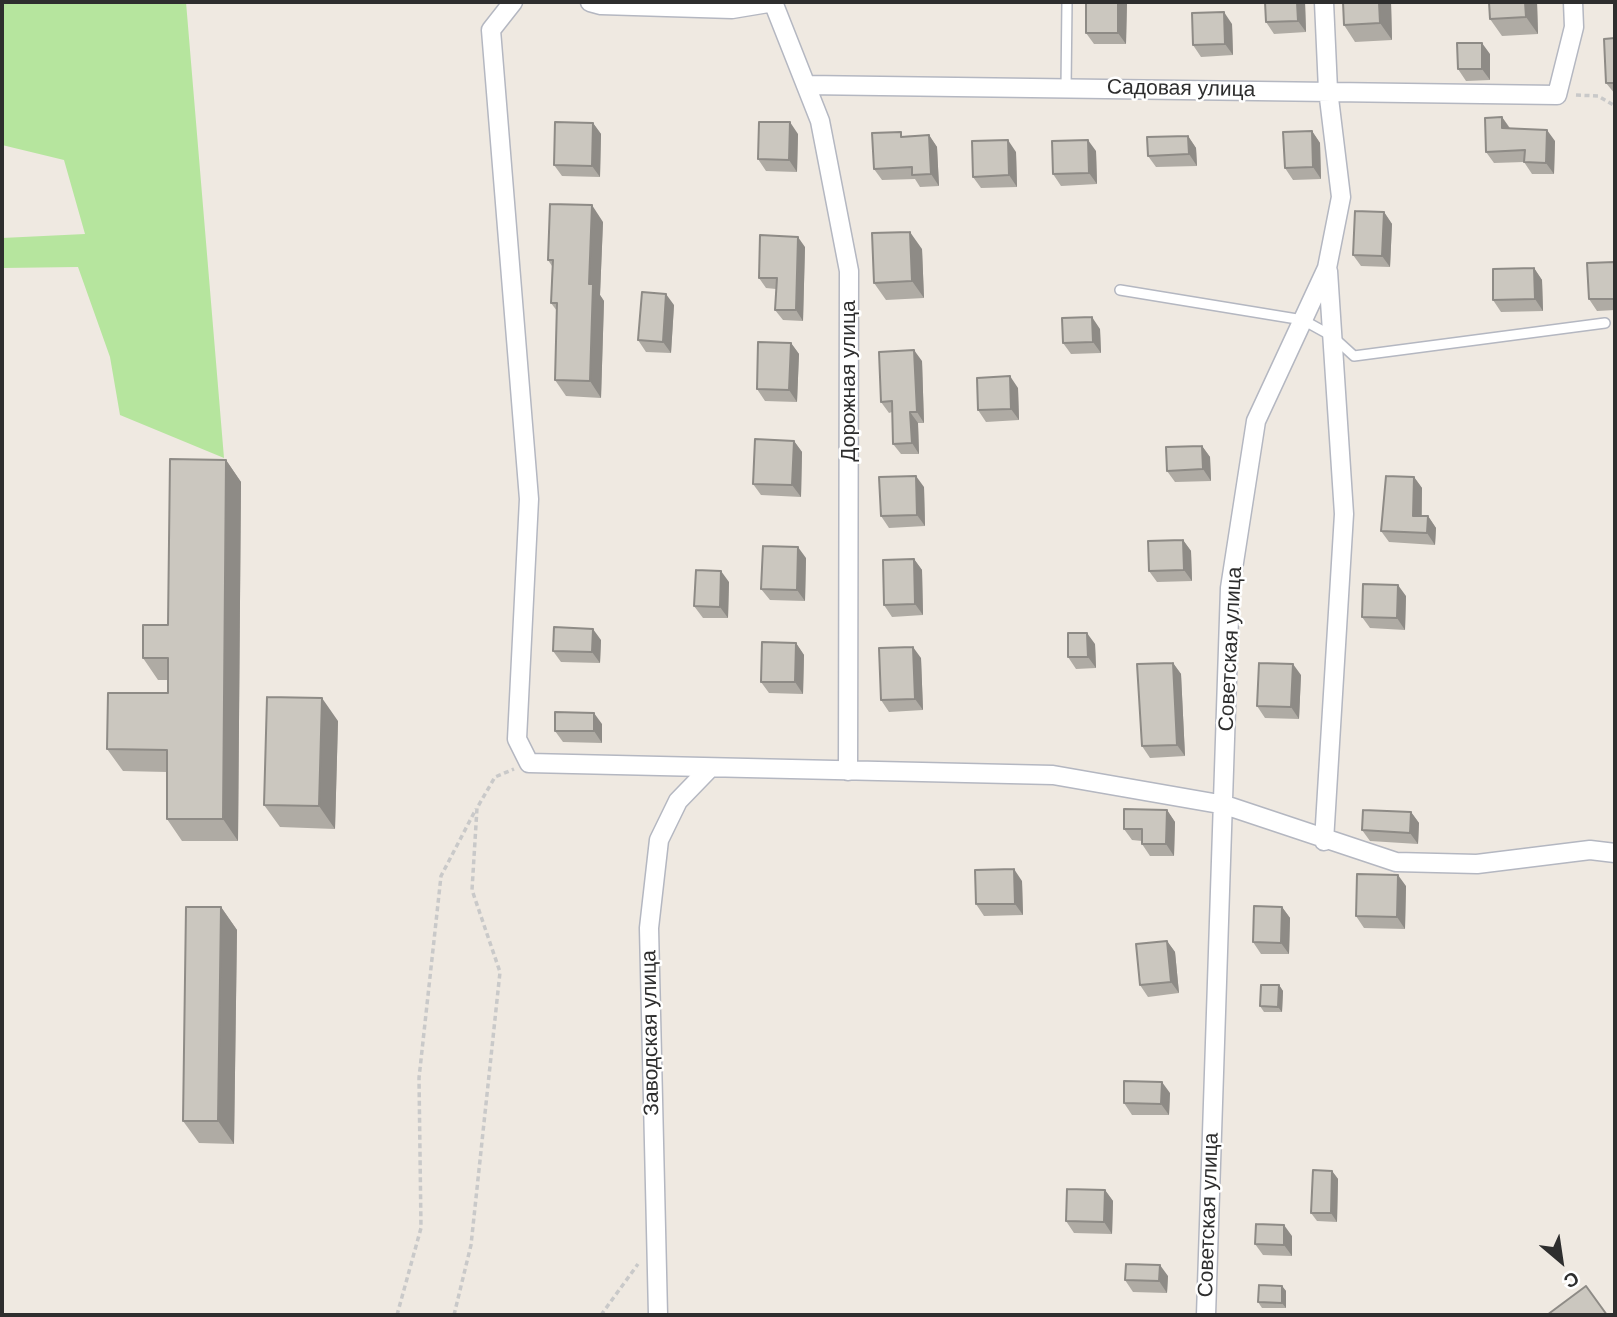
<!DOCTYPE html>
<meta charset="utf-8">
<style>
body{margin:0}
#map{position:relative;width:1617px;height:1317px;overflow:hidden;background:#efe9e1;font-family:Helvetica,sans-serif}
canvas{display:block}
.frame{position:absolute;inset:0;border:4px solid #2e2e2e;pointer-events:none}
.north{position:absolute;left:1526px;top:1226px;width:70px;height:70px;-webkit-text-stroke:5px #fff;paint-order:stroke;rotate:151deg;font-size:19px;font-weight:700;line-height:28px;text-align:center;color:#2e2e2e}
.north::after{content:'';display:block;margin:auto;width:24px;height:32px;background:#2e2e2e;clip-path:polygon(50% 0,100% 100%,50% 72%,0 100%)}
</style>
<div id="map">
<canvas width="1617" height="1317"></canvas>
<div class="frame"></div>
<div class="north">С</div>
</div>
<script>
const ctx = document.querySelector('canvas').getContext('2d');
ctx.lineJoin = 'round';
function paint(path, color) { ctx.fillStyle = color; ctx.fill(path, 'evenodd'); }
const toPath = rows => new Path2D(rows.map(r => 'M' + r).join(''));
function stroke(path, color, width, dash) { ctx.strokeStyle = color; ctx.lineWidth = width; ctx.lineCap = dash ? 'butt' : 'round'; ctx.setLineDash(dash || []); ctx.stroke(path); }
function write(font, color, halo, rows, align = 'center') {
  ctx.font = font + ' Helvetica,sans-serif'; ctx.lineWidth = 5; ctx.setLineDash([]); ctx.textBaseline = 'middle'; ctx.strokeStyle = halo; ctx.fillStyle = color; for (const [text, x, y, turn = 0] of rows) {
    ctx.save(); ctx.translate(x, y); ctx.rotate((+turn || 0) * Math.PI / 180); ctx.textAlign = isNaN(turn) ? turn : align; if (halo) ctx.strokeText(text, 0, 0); ctx.fillText(text, 0, 0); ctx.restore();
  }
}
paint(toPath([
 [2,2,186,2,224,458,120,415,110,357,78,267,2,268,2,238,85,234,64,160,2,145]
]), '#b6e59e');
const lane = toPath([
 [1066,88,1067,2],
 [1120,290,1303,320,1332,336,1354,356,1605,323]
]);
const street = toPath([
 [513,2,491,30,529,499,517,739,529,763,1053,775,1225,805,1396,862,1477,864,1590,850,1615,853],
 [590,2,601,5,732,9,774,2],
 [773,2,820,121,849,271,848,771],
 [806,85,1557,95,1574,27,1573,2],
 [1324,841,1344,514,1328,271],
 [658,1315,649,928,659,840,678,801,709,769],
 [1206,1315,1230,588,1256,421,1327,268,1341,197,1328,90,1324,2]
]);
stroke(lane, '#b4b7c1', 12);
stroke(street, '#b4b7c1', 21);
stroke(toPath([
 [1576,95,1598,96,1615,106],
 [397,1315,421,1228,419,1078,441,876,476,809],
 [454,1315,471,1245,500,972,472,890,477,808,495,777,514,769],
 [601,1315,638,1264]
]), '#c9c9c9', 3.5, [5, 3.5]);
stroke(lane, '#fff', 9);
stroke(street, '#fff', 18);
paint(toPath([
 [1086,2,1127,2,1126,44,1094,44,1086,33],
 [1265,2,1305,2,1306,32,1274,34,1266,22],
 [1343,2,1391,2,1392,40,1355,42,1344,25],
 [1537,2,1538,34,1502,36,1490,19],
 [1232,24,1233,55,1201,57,1193,45],
 [1615,38,1615,94,1606,83],
 [1490,54,1490,80,1466,81,1458,69],
 [1502,117,1510,128,1555,141,1554,174,1532,174,1524,162,1494,163,1486,152],
 [593,123,601,134,600,177,562,176,554,165],
 [1312,131,1320,143,1321,179,1293,180,1285,168],
 [798,134,797,172,766,171,758,159],
 [929,135,937,147,939,186,920,187,915,179,882,180,874,169,904,136],
 [1188,136,1196,148,1197,166,1156,167,1148,156],
 [1096,151,1097,184,1061,186,1053,174],
 [1016,152,1017,187,981,188,973,177],
 [1384,212,1392,224,1390,267,1361,266,1353,255],
 [603,222,600,295,604,301,601,398,566,396,555,380,557,311,551,303,552,266,548,260],
 [805,247,803,321,783,320,775,310,776,289,766,288,759,278],
 [922,249,924,298,886,300,874,283],
 [1615,262,1615,310,1597,311,1589,299],
 [1534,268,1542,280,1543,311,1501,312,1493,300],
 [674,305,671,353,646,352,638,340],
 [1100,329,1101,353,1071,354,1063,343],
 [791,343,799,354,797,402,765,401,757,389],
 [922,361,924,423,918,423,919,454,901,454,893,444,892,412,889,413,881,402],
 [1018,388,1019,420,986,422,978,410],
 [794,441,802,452,801,497,761,495,753,484],
 [1202,446,1210,457,1211,481,1175,482,1167,471],
 [226,460,241,482,238,841,182,841,167,819,167,772,123,771,107,749,168,693,168,680,158,680,143,658,168,625],
 [1414,477,1422,488,1422,516,1428,516,1436,528,1435,545,1389,542,1381,531],
 [924,487,925,526,889,528,881,516],
 [1183,540,1191,551,1192,581,1157,582,1149,571],
 [806,558,805,601,770,600,761,589],
 [914,559,922,570,923,615,892,617,884,605],
 [729,582,728,618,703,618,694,606],
 [1406,596,1405,630,1370,628,1362,617],
 [601,640,600,663,561,662,553,651],
 [796,643,804,655,803,694,769,693,761,682],
 [1095,644,1096,668,1076,669,1068,657],
 [921,658,923,710,889,712,881,700],
 [1173,663,1181,674,1185,756,1150,758,1142,746],
 [1301,675,1299,719,1265,718,1257,706],
 [338,721,335,829,280,827,264,805],
 [602,724,602,743,563,742,555,731],
 [1167,810,1175,822,1174,856,1150,856,1142,844,1142,841,1132,840,1124,829],
 [1411,812,1419,823,1418,844,1370,841,1362,830],
 [1022,881,1023,915,984,916,976,904],
 [1406,886,1405,929,1364,928,1356,916],
 [221,907,237,930,234,1144,199,1143,183,1121],
 [1282,907,1290,918,1289,954,1261,954,1253,942],
 [1167,941,1175,952,1179,993,1148,997,1140,985],
 [1279,985,1283,991,1282,1012,1264,1012,1260,1006],
 [1170,1093,1169,1115,1132,1115,1124,1103],
 [1332,1171,1338,1179,1337,1222,1317,1221,1311,1213],
 [1105,1190,1113,1201,1112,1234,1074,1233,1066,1221],
 [1292,1236,1292,1256,1263,1255,1255,1244],
 [1168,1276,1167,1293,1133,1292,1125,1280],
 [1282,1286,1286,1291,1286,1308,1262,1308,1258,1302]
]), '#afaba4');
paint(toPath([
 [1118,2,1127,2,1126,44,1118,33],
 [1297,2,1305,2,1306,32,1298,21],
 [1379,2,1391,2,1392,40,1380,23],
 [1525,2,1537,2,1538,34,1526,17],
 [1224,12,1232,24,1233,55,1225,44],
 [1482,43,1490,54,1490,80,1482,69],
 [1502,117,1510,129,1502,128],
 [790,122,798,134,797,172,789,160],
 [593,123,601,134,600,177,592,166],
 [1547,130,1555,141,1554,174,1546,163],
 [1312,131,1320,143,1321,179,1313,167],
 [929,135,937,147,939,186,931,174],
 [1188,136,1196,148,1197,166,1189,154],
 [1008,140,1016,152,1017,187,1009,175],
 [1088,140,1096,151,1097,184,1089,173],
 [592,205,603,222,600,295,604,301,601,398,590,381,589,284],
 [1384,212,1392,224,1390,267,1382,256],
 [910,232,922,249,924,298,912,281],
 [798,237,805,247,803,321,796,310],
 [1534,268,1542,280,1543,311,1535,299],
 [666,294,674,305,671,353,663,342],
 [1092,317,1100,329,1101,353,1093,342],
 [791,343,799,354,797,402,789,390],
 [914,350,922,361,924,423,917,412],
 [1010,376,1018,388,1019,420,1011,409],
 [910,412,918,423,919,454,912,443],
 [794,441,802,452,801,497,792,485],
 [1202,446,1210,457,1211,481,1203,469],
 [226,460,241,482,238,841,223,819],
 [916,476,924,487,925,526,917,515],
 [1414,477,1422,488,1421,527,1413,516],
 [1428,516,1436,528,1435,545,1427,533],
 [1183,540,1191,551,1192,581,1184,570],
 [798,547,806,558,805,601,797,590],
 [914,559,922,570,923,615,915,604],
 [721,571,729,582,728,618,720,607],
 [1398,585,1406,596,1405,630,1397,618],
 [593,629,601,640,600,663,592,652],
 [1087,633,1095,644,1096,668,1088,657],
 [796,643,804,655,803,694,795,682],
 [913,647,921,658,923,710,915,699],
 [1173,663,1181,674,1185,756,1177,745],
 [1293,664,1301,675,1299,719,1291,707],
 [322,698,338,721,335,829,319,806],
 [594,713,602,724,602,743,594,731],
 [1167,810,1175,822,1174,856,1166,844],
 [1411,812,1419,823,1418,844,1410,833],
 [1014,869,1022,881,1023,915,1015,904],
 [1398,875,1406,886,1405,929,1397,917],
 [221,907,237,930,234,1144,218,1121],
 [1282,907,1290,918,1289,954,1281,943],
 [1167,941,1175,952,1179,993,1171,982],
 [1279,985,1283,991,1282,1012,1278,1007],
 [1162,1082,1170,1093,1169,1115,1161,1104],
 [1332,1171,1338,1179,1337,1222,1331,1213],
 [1105,1190,1113,1201,1112,1234,1104,1222],
 [1284,1225,1292,1236,1292,1256,1284,1245],
 [1160,1265,1168,1276,1167,1293,1159,1281],
 [1282,1286,1286,1291,1286,1308,1282,1303]
]), '#8e8b86');
const building = toPath([
 [1086,2,1118,2,1118,33,1086,33,1086,2],
 [1265,2,1297,2,1298,21,1266,22,1265,2],
 [1343,2,1379,2,1380,23,1344,25,1343,2],
 [1489,2,1525,2,1526,17,1490,19,1489,2],
 [1224,12,1225,44,1193,45,1192,13,1224,12],
 [1615,38,1615,83,1606,83,1604,39,1615,38],
 [1457,43,1482,43,1482,69,1458,69,1457,43],
 [1502,117,1502,128,1547,130,1546,163,1524,162,1525,150,1486,152,1485,118,1502,117],
 [555,122,593,123,592,166,554,165,555,122],
 [759,122,790,122,789,160,758,159,759,122],
 [1312,131,1313,167,1285,168,1283,132,1312,131],
 [901,132,901,137,929,135,931,174,912,175,912,167,874,169,872,133,901,132],
 [1188,136,1189,154,1148,156,1147,137,1188,136],
 [1008,140,1009,175,973,177,972,141,1008,140],
 [1088,140,1089,173,1053,174,1052,141,1088,140],
 [550,204,592,205,589,284,593,284,590,381,555,380,557,303,551,303,553,260,548,260,550,204],
 [1355,211,1384,212,1382,256,1353,255,1355,211],
 [910,232,912,281,874,283,872,233,910,232],
 [760,235,798,237,796,310,775,310,777,278,759,278,760,235],
 [1615,262,1615,299,1589,299,1587,263,1615,262],
 [1534,268,1535,299,1493,300,1493,269,1534,268],
 [642,292,666,294,663,342,638,340,642,292],
 [1092,317,1093,342,1063,343,1062,318,1092,317],
 [758,342,791,343,789,390,757,389,758,342],
 [914,350,917,412,910,412,912,443,893,444,892,401,881,402,879,352,914,350],
 [1010,376,1011,409,978,410,977,378,1010,376],
 [755,439,794,441,792,485,753,484,755,439],
 [1202,446,1203,469,1167,471,1166,447,1202,446],
 [170,459,226,460,223,819,167,819,167,750,107,749,108,693,168,693,168,658,143,658,143,625,168,625,170,459],
 [916,476,917,515,881,516,879,477,916,476],
 [1386,476,1414,477,1413,516,1428,516,1427,533,1381,531,1386,476],
 [1183,540,1184,570,1149,571,1148,541,1183,540],
 [763,546,798,547,797,590,761,589,763,546],
 [914,559,915,604,884,605,883,560,914,559],
 [696,570,721,571,720,607,694,606,696,570],
 [1363,584,1398,585,1397,618,1362,617,1363,584],
 [554,627,593,629,592,652,553,651,554,627],
 [1068,633,1087,633,1088,657,1068,657,1068,633],
 [762,642,796,643,795,682,761,682,762,642],
 [913,647,915,699,881,700,879,648,913,647],
 [1173,663,1177,745,1142,746,1137,664,1173,663],
 [1259,663,1293,664,1291,707,1257,706,1259,663],
 [267,697,322,698,319,806,264,805,267,697],
 [555,712,594,713,594,731,555,731,555,712],
 [1124,809,1167,810,1166,844,1142,844,1142,829,1124,829,1124,809],
 [1363,810,1411,812,1410,833,1362,830,1363,810],
 [1014,869,1015,904,976,904,975,870,1014,869],
 [1357,874,1398,875,1397,917,1356,916,1357,874],
 [1254,906,1282,907,1281,943,1253,942,1254,906],
 [186,907,221,907,218,1121,183,1121,186,907],
 [1167,941,1171,982,1140,985,1136,944,1167,941],
 [1261,985,1279,985,1278,1007,1260,1006,1261,985],
 [1124,1081,1162,1082,1161,1104,1124,1103,1124,1081],
 [1313,1170,1332,1171,1331,1213,1311,1213,1313,1170],
 [1067,1189,1105,1190,1104,1222,1066,1221,1067,1189],
 [1256,1224,1284,1225,1284,1245,1255,1244,1256,1224],
 [1126,1264,1160,1265,1159,1281,1125,1280,1126,1264],
 [1259,1285,1282,1286,1282,1303,1258,1302,1259,1285],
 [1586,1286,1607,1315,1547,1315,1586,1286]
]);
paint(building, '#cbc7bf');
stroke(building, '#8e8b86', 2);
write('21px', '#2e2e2e', '#fff', [
 ["Садовая улица",1181,89,1],
 ["Дорожная улица",849,381,-90],
 ["Советская улица",1231,649,-87],
 ["Заводская улица",651,1033,-91],
 ["Советская улица",1209,1215,-88]
]);
</script>
